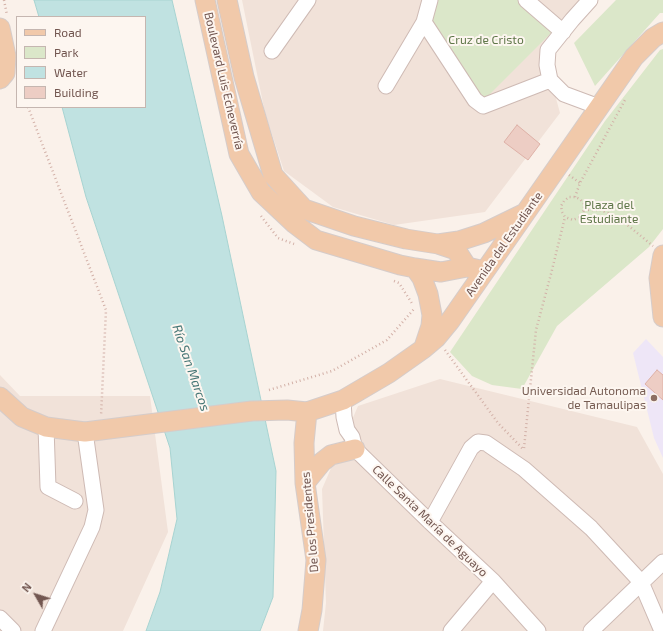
<!DOCTYPE html>
<meta charset="utf-8">
<style>
body{margin:0}
#map{position:relative;width:663px;height:631px;overflow:hidden;background:#faf1ea;font-family:"Exo 2",sans-serif}
canvas{display:block}
.legend{position:absolute;left:16px;top:16px;width:130px;height:92px;box-sizing:border-box;background:#fdf6f0;border:1px solid #c5b6b0;margin:0;padding:5px 7px;list-style:none;font-size:12px;color:#725650}
.legend li{display:flex;align-items:center;gap:8px;height:20px}
.legend b{width:20px;border:1px solid #c5b6b0}
.north{position:absolute;left:16px;top:575px;width:40px;height:40px;-webkit-text-stroke:3px #fdf6f0;paint-order:stroke;rotate:309deg;font-size:11px;font-weight:700;line-height:16px;text-align:center;color:#725650}
.north::after{content:'';display:block;margin:auto;width:14px;height:18px;background:#725650;clip-path:polygon(50% 0,100% 100%,50% 72%,0 100%)}
</style>
<div id="map">
<canvas width="663" height="631"></canvas>
<ul class="legend">
<li><b style="height:5px;background:#f1c9aa"></b>Road</li>
<li><b style="height:11px;background:#dbe7c9"></b>Park</li>
<li><b style="height:11px;background:#c0e2e1"></b>Water</li>
<li><b style="height:11px;background:#edcdc4"></b>Building</li>
</ul>
<div class="north">N</div>
</div>
<script>
const ctx = document.querySelector('canvas').getContext('2d');
ctx.lineJoin = 'round';
function paint(path, color) { ctx.fillStyle = color; ctx.fill(path, 'evenodd'); }
const toPath = rows => new Path2D(rows.map(r => 'M' + r).join(''));
function stroke(path, color, width, dash) { ctx.strokeStyle = color; ctx.lineWidth = width; ctx.lineCap = dash ? 'butt' : 'round'; ctx.setLineDash(dash || []); ctx.stroke(path); }
function write(font, color, halo, rows, align = 'center') {
  ctx.font = font + ' "Exo 2",sans-serif'; ctx.lineWidth = 4; ctx.setLineDash([]); ctx.textBaseline = 'middle'; ctx.strokeStyle = halo; ctx.fillStyle = color; for (const [text, x, y, turn = 0] of rows) {
    ctx.save(); ctx.translate(x, y); ctx.rotate((+turn || 0) * Math.PI / 180); ctx.textAlign = isNaN(turn) ? turn : align; if (halo) ctx.strokeText(text, 0, 0); ctx.fillText(text, 0, 0); ctx.restore();
  }
}
paint(toPath([
 [242,0,591,0,542,47,560,113,485,212,394,225,333,207,284,171,265,113],
 [0,375,20,396,150,396,168,532,123,631,0,631],
 [440,379,637,427,663,474,663,631,323,631,326,603,322,489,358,406]
]), '#f1e2d9');
paint(toPath([
 [646,339,663,357,663,458,654,438,633,353]
]), '#eee6f7');
paint(toPath([
 [436,0,519,0,553,31,488,96,483,99,429,21],
 [616,0,663,0,663,13,660,13,595,86,574,43],
 [663,49,663,229,649,247,557,326,522,389,492,385,472,376,450,352,605,121,660,50]
]), '#dbe7c9');
const water = toPath([
 [34,0,172,0,222,216,276,471,273,597,260,631,146,631,160,592,177,519,170,448,86,197,62,107,145,107,145,17,39,17,34,0]
]);
paint(water, '#c0e2e1');
stroke(water, '#a7d3d1', 1);
const building = toPath([
 [517,125,540,144,528,160,504,142,517,125],
 [657,370,663,375,663,400,645,384,657,370]
]);
paint(building, '#edcdc4');
stroke(building, '#deb1a7', 1);
const minor = toPath([
 [526,0,563,32],
 [590,0,572,20,548,50,547,65,550,80,564,94,599,107],
 [424,22,475,100,483,106,550,80],
 [272,51,308,0],
 [386,86,424,22,430,0],
 [343,400,344,417,347,430,352,437,355,449,430,522,493,581,538,631],
 [46,427,48,487,75,501],
 [430,522,471,448,478,442,486,443,524,469,591,528,641,582,662,631],
 [0,618,13,631],
 [43,631,92,527,96,510,85,432],
 [451,631,493,581],
 [591,631,663,562]
]);
const major = toPath([
 [205,0,239,154,261,192,295,224,316,240,400,265,415,268,441,272,467,267,484,271],
 [227,0,244,77,273,175,304,209,354,226,406,239,438,244,456,250,467,267],
 [0,28,6,56,5,73,0,79],
 [438,244,459,241,484,233,523,214],
 [663,255,659,278,663,317],
 [415,268,422,278,428,294,432,315,431,326,424,347],
 [0,397,22,417,46,427,85,432,252,411,287,410,307,412,343,400,389,373,423,349,436,338,450,321,634,57,653,38,663,32],
 [307,412,304,443,305,483,316,560,312,610,308,631],
 [305,483,322,462,331,455,355,449]
]);
stroke(minor, '#cebab4', 17);
stroke(major, '#d5ccca', 21);
stroke(toPath([
 [4,0,7,15],
 [28,107,106,310,101,416],
 [569,175,580,183],
 [575,197,580,183,626,98],
 [584,210,600,210,613,215,630,227,653,246],
 [261,216,278,238,294,244],
 [394,281,399,283,413,305],
 [445,350,498,423,523,449],
 [269,390,332,371,387,340,414,309],
 [524,448,536,330,551,274,565,217,562,212,561,206,564,201,569,197,575,197,580,199,584,204,584,210,580,217,573,220,565,217]
]), '#d2b0a7', 2.5, [1, 3]);
stroke(minor, '#fff', 15);
stroke(major, '#f1c9aa', 19);
for (const [x, y, r, color] of [
 [654,398,4,"#8d6e63"]
]) { const dot = new Path2D(); dot.arc(x, y, r, 0, 2 * Math.PI); ctx.fillStyle = color; ctx.fill(dot); stroke(dot, '#fdf6f0', 1.5); }
write('12px', '#5f7749', '#fdf6f0', [
 ["Cruz de Cristo",486,40],
 ["Plaza del",609,205],
 ["Estudiante",609,219]
]);
write('12px', '#725650', '#fdf6f0', [
 ["Boulevard Luis Echeverría",224,81,77],
 ["Avenida del Estudiante",504,244,-55],
 ["Calle Santa María de Aguayo",430,521,44],
 ["De los Presidentes",310,522,-95]
]);
write('12px', '#785e54', '#fdf6f0', [
 ["Universidad Autonoma",646,391],
 ["de Tamaulipas",646,405]
], 'right');
write('italic 13px', '#457675', '#fdf6f0', [
 ["Río San Marcos",191,368,71]
]);
</script>
